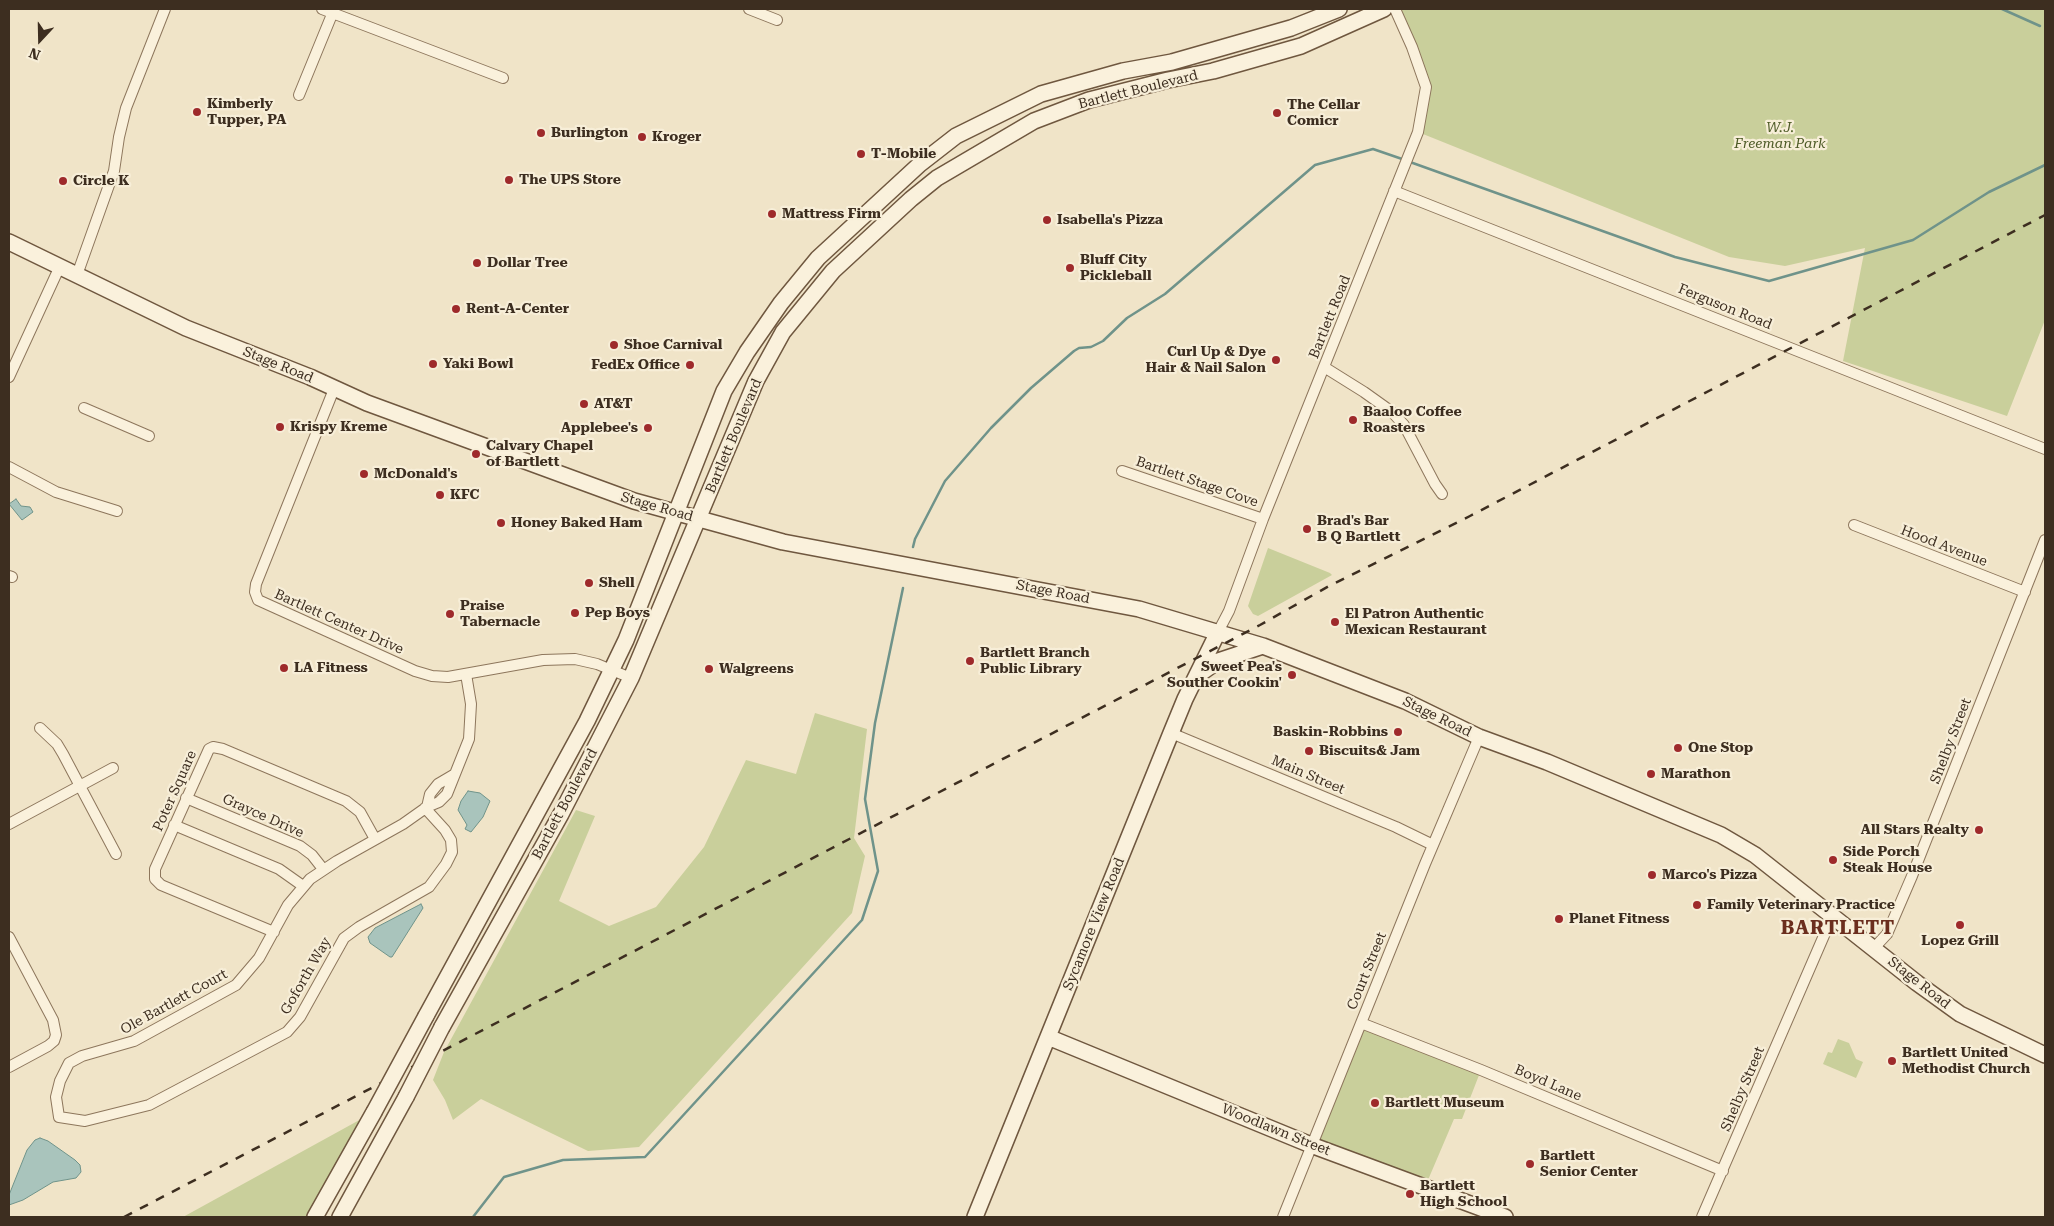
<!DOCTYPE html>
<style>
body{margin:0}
#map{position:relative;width:2054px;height:1226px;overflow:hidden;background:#f0e4c8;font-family:"Roboto Serif",serif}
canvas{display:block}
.frame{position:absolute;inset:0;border:10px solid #3d2e20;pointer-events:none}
.north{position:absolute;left:15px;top:15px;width:50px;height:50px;-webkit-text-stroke:4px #f7eed8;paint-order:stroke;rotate:201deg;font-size:14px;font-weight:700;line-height:20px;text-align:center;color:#3d2e20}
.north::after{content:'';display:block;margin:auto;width:18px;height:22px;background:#3d2e20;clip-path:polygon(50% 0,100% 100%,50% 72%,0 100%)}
</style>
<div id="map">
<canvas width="2054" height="1226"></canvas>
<div class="frame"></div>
<div class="north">N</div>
</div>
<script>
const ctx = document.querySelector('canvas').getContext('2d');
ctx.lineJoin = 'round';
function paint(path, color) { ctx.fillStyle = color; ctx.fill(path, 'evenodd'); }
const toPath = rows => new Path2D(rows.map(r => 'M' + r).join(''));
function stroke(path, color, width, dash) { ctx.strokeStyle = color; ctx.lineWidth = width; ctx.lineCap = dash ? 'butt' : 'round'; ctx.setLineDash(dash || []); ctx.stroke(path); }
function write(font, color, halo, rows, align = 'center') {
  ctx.font = font + ' "Roboto Serif",serif'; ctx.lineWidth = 4.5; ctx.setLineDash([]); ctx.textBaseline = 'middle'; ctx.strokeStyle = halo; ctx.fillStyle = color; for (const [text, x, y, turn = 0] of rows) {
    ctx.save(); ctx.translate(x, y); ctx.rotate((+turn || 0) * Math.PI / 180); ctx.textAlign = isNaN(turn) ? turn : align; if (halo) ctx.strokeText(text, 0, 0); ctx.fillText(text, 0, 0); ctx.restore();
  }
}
paint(toPath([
 [1395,9,2045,9,2045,320,2007,416,1843,361,1865,248,1785,266,1729,257,1418,132,1426,87],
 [1268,548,1330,573,1332,575,1258,616,1253,614,1248,606],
 [815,713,867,729,854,838,865,856,852,913,639,1147,588,1151,481,1099,453,1120,445,1100,433,1080,444,1052,576,810,595,816,559,901,609,926,656,907,704,847,746,760,796,774],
 [1361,1023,1481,1070,1462,1119,1454,1119,1425,1187,1311,1145],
 [1838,1039,1849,1043,1856,1059,1863,1062,1856,1078,1823,1064,1828,1052,1832,1053],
 [374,1112,315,1217,183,1217]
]), '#c9cf9b');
const water = toPath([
 [16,499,21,506,30,507,33,512,22,520,9,504,16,499],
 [468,791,480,793,490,801,483,817,471,832,465,829,467,825,458,810,461,801,468,791],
 [421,904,423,908,392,957,390,957,370,943,368,937,375,928,421,904],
 [40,1138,48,1141,75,1160,80,1165,81,1172,76,1178,53,1182,23,1200,9,1205,9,1195,27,1150,35,1140,40,1138]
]);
paint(water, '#a9c4bc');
stroke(water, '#6f938a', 1);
stroke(toPath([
 [2002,9,2040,26],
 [1410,162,1675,257,1769,281,1913,240,1989,192,2045,165],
 [913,547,915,539,945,481,991,428,1031,388,1074,351,1079,348,1091,347,1103,341,1127,318,1165,294,1315,165,1373,149,1405,160],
 [473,1217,504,1177,563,1160,645,1157,862,920,878,871,865,799,875,723,903,588]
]), '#6f938a', 2.5);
const street = toPath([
 [322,9,503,78],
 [749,9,777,20],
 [299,95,333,12],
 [1394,191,2045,449],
 [77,275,114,171,119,137,126,108,165,9],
 [1324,367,1364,392,1392,412,1404,425,1435,484,1442,494],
 [9,377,60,266],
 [334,389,256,584,255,592,258,600,415,671,432,676,448,677,543,660,575,659,597,664,631,678],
 [84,408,149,436],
 [9,467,56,492,117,511],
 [1122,471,1263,519],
 [1854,525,2025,592],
 [9,576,12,577],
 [1218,632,1229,611,1263,519,1418,132,1426,87,1412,47,1395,9],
 [40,728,57,744,63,754,116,854],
 [1171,733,1396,827,1433,845],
 [186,798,300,846,312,855,323,869],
 [427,807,430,794,438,784,455,774],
 [425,808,445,830,451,840,452,852,446,864,429,887,359,927,344,938,300,1017,287,1032,149,1105,85,1121,59,1117,56,1097,60,1081,69,1063,82,1056,134,1041,236,985,259,958,288,905,310,879,337,861,403,824,427,807,439,802,447,794,469,739,471,704,466,674],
 [9,824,113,768],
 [174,825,279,869,303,886],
 [274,932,161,885,155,879,155,869,209,749,213,747,223,749,346,801,360,812,375,839],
 [9,937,53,1020,56,1035,54,1041,48,1046,9,1067],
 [1874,948,1887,934,1912,876,2045,540],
 [1361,1023,1481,1070,1723,1171],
 [1283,1217,1425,864,1479,737],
 [1702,1217,1832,917]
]);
const secondary = toPath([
 [9,242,186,328,310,377,367,403,634,501,783,542,1139,609,1263,646,1405,701,1479,737,1547,762,1721,835,1755,855,1917,983,1960,1014,2045,1055],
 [1198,675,1218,661,1263,646],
 [426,1016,587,721,626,640,724,391,747,352,781,303,818,258,920,164,956,136,1041,94,1123,71,1172,62,1291,28,1339,9],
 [442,1027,561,814,631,678,756,381,783,332,833,271,911,199,937,178,1034,121,1089,100,1168,80,1213,71,1301,46,1384,9],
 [1048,1037,1311,1145,1505,1217],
 [315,1217,374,1112],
 [340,1217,406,1097],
 [975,1217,1171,733,1185,699,1218,632]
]);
stroke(street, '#8d765c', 12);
stroke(secondary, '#6f573f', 18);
stroke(street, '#faf1dc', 10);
stroke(secondary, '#faf1dc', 15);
stroke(toPath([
 [124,1217,1260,625,1329,586,1470,516,2045,215]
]), '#3d2e20', 2.5, [9, 9]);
const secondaryBridge = toPath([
 [406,1097,442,1027],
 [374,1112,426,1016]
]);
stroke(secondaryBridge, '#6f573f', 18, []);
stroke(secondaryBridge, '#faf1dc', 15);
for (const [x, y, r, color] of [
 [197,112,5,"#9e2a2b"],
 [1277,113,5,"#9e2a2b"],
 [541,133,5,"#9e2a2b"],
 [642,137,5,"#9e2a2b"],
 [861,154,5,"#9e2a2b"],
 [509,180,5,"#9e2a2b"],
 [63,181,5,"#9e2a2b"],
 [772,214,5,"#9e2a2b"],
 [1047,220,5,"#9e2a2b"],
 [477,263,5,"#9e2a2b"],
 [1070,268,5,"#9e2a2b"],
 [456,309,5,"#9e2a2b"],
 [614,345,5,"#9e2a2b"],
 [1276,360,5,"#9e2a2b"],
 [433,364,5,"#9e2a2b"],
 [690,365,5,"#9e2a2b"],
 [584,404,5,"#9e2a2b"],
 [1353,420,5,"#9e2a2b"],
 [280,427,5,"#9e2a2b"],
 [648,428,5,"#9e2a2b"],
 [476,454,5,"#9e2a2b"],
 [364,474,5,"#9e2a2b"],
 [440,495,5,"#9e2a2b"],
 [501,523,5,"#9e2a2b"],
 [1307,529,5,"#9e2a2b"],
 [589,583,5,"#9e2a2b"],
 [575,613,5,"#9e2a2b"],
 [450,614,5,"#9e2a2b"],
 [1335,622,5,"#9e2a2b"],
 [970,661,5,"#9e2a2b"],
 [284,668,5,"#9e2a2b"],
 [709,669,5,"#9e2a2b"],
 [1292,675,5,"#9e2a2b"],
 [1398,732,5,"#9e2a2b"],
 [1678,748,5,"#9e2a2b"],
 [1309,751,5,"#9e2a2b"],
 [1651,774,5,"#9e2a2b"],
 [1979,830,5,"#9e2a2b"],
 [1833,860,5,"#9e2a2b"],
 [1652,875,5,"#9e2a2b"],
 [1697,905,5,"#9e2a2b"],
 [1559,919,5,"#9e2a2b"],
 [1960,925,5,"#9e2a2b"],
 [1892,1061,5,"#9e2a2b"],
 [1375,1103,5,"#9e2a2b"],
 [1530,1164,5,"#9e2a2b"],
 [1410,1194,5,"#9e2a2b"]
]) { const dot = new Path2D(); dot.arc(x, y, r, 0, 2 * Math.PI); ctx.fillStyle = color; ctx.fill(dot); stroke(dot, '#f7eed8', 2); }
write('14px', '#3d2e20', '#f7eed8', [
 ["Bartlett Boulevard",1138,90,-14],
 ["Ferguson Road",1725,307,22],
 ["Bartlett Road",1330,317,-68],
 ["Stage Road",278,365,22],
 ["Bartlett Boulevard",734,436,-67],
 ["Bartlett Stage Cove",1197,482,19],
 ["Stage Road",657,507,16],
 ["Hood Avenue",1944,546,21],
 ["Stage Road",1053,592,11],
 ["Bartlett Center Drive",339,622,24],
 ["Stage Road",1437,717,26],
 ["Shelby Street",1951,741,-69],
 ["Main Street",1308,775,23],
 ["Poter Square",175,791,-66],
 ["Bartlett Boulevard",565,804,-62],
 ["Grayce Drive",263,816,24],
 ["Sycamore View Road",1094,924,-68],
 ["Court Street",1367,971,-68],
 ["Goforth Way",306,976,-60],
 ["Stage Road",1919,983,38],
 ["Ole Bartlett Court",174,1002,-29],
 ["Boyd Lane",1548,1083,23],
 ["Shelby Street",1743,1089,-67],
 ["Woodlawn Street",1276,1130,22]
]);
write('bold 14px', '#3d2e20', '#f7eed8', [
 ["Kimberly",207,104],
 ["Tupper, PA",207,120],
 ["The Cellar",1287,105],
 ["Comicr",1287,121],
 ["Burlington",551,133],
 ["Kroger",652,137],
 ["T-Mobile",871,154],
 ["The UPS Store",519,180],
 ["Circle K",73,181],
 ["Mattress Firm",782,214],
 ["Isabella's Pizza",1057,220],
 ["Bluff City",1080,260],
 ["Pickleball",1080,276],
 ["Dollar Tree",487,263],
 ["Rent-A-Center",466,309],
 ["Shoe Carnival",624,345],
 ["Curl Up & Dye",1266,352,"right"],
 ["Hair & Nail Salon",1266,368,"right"],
 ["Yaki Bowl",443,364],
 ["FedEx Office",680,365,"right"],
 ["AT&T",594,404],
 ["Baaloo Coffee",1363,412],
 ["Roasters",1363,428],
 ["Krispy Kreme",290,427],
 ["Applebee's",638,428,"right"],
 ["Calvary Chapel",486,446],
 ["of Bartlett",486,462],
 ["McDonald's",374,474],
 ["KFC",450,495],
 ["Brad's Bar",1317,521],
 ["B Q Bartlett",1317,537],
 ["Honey Baked Ham",511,523],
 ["Shell",599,583],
 ["Praise",460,606],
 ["Tabernacle",460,622],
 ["Pep Boys",585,613],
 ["El Patron Authentic",1345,614],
 ["Mexican Restaurant",1345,630],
 ["Bartlett Branch",980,653],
 ["Public Library",980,669],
 ["Sweet Pea's",1282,667,"right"],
 ["Souther Cookin'",1282,683,"right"],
 ["LA Fitness",294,668],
 ["Walgreens",719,669],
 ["Baskin-Robbins",1388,732,"right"],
 ["One Stop",1688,748],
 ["Biscuits& Jam",1319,751],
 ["Marathon",1661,774],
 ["All Stars Realty",1969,830,"right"],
 ["Side Porch",1843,852],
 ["Steak House",1843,868],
 ["Marco's Pizza",1662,875],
 ["Family Veterinary Practice",1707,905],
 ["Planet Fitness",1569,919],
 ["Lopez Grill",1960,941,"center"],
 ["Bartlett United",1902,1053],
 ["Methodist Church",1902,1069],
 ["Bartlett Museum",1385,1103],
 ["Bartlett",1540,1156],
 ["Senior Center",1540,1172],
 ["Bartlett",1420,1186],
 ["High School",1420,1202]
], 'left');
write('italic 14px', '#4d5a26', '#f7eed8', [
 ["W.J.",1780,128],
 ["Freeman Park",1780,144]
]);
ctx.letterSpacing = '1px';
write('bold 19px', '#6b2e1e', '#f7eed8', [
 ["BARTLETT",1838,928]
]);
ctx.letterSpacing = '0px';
</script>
